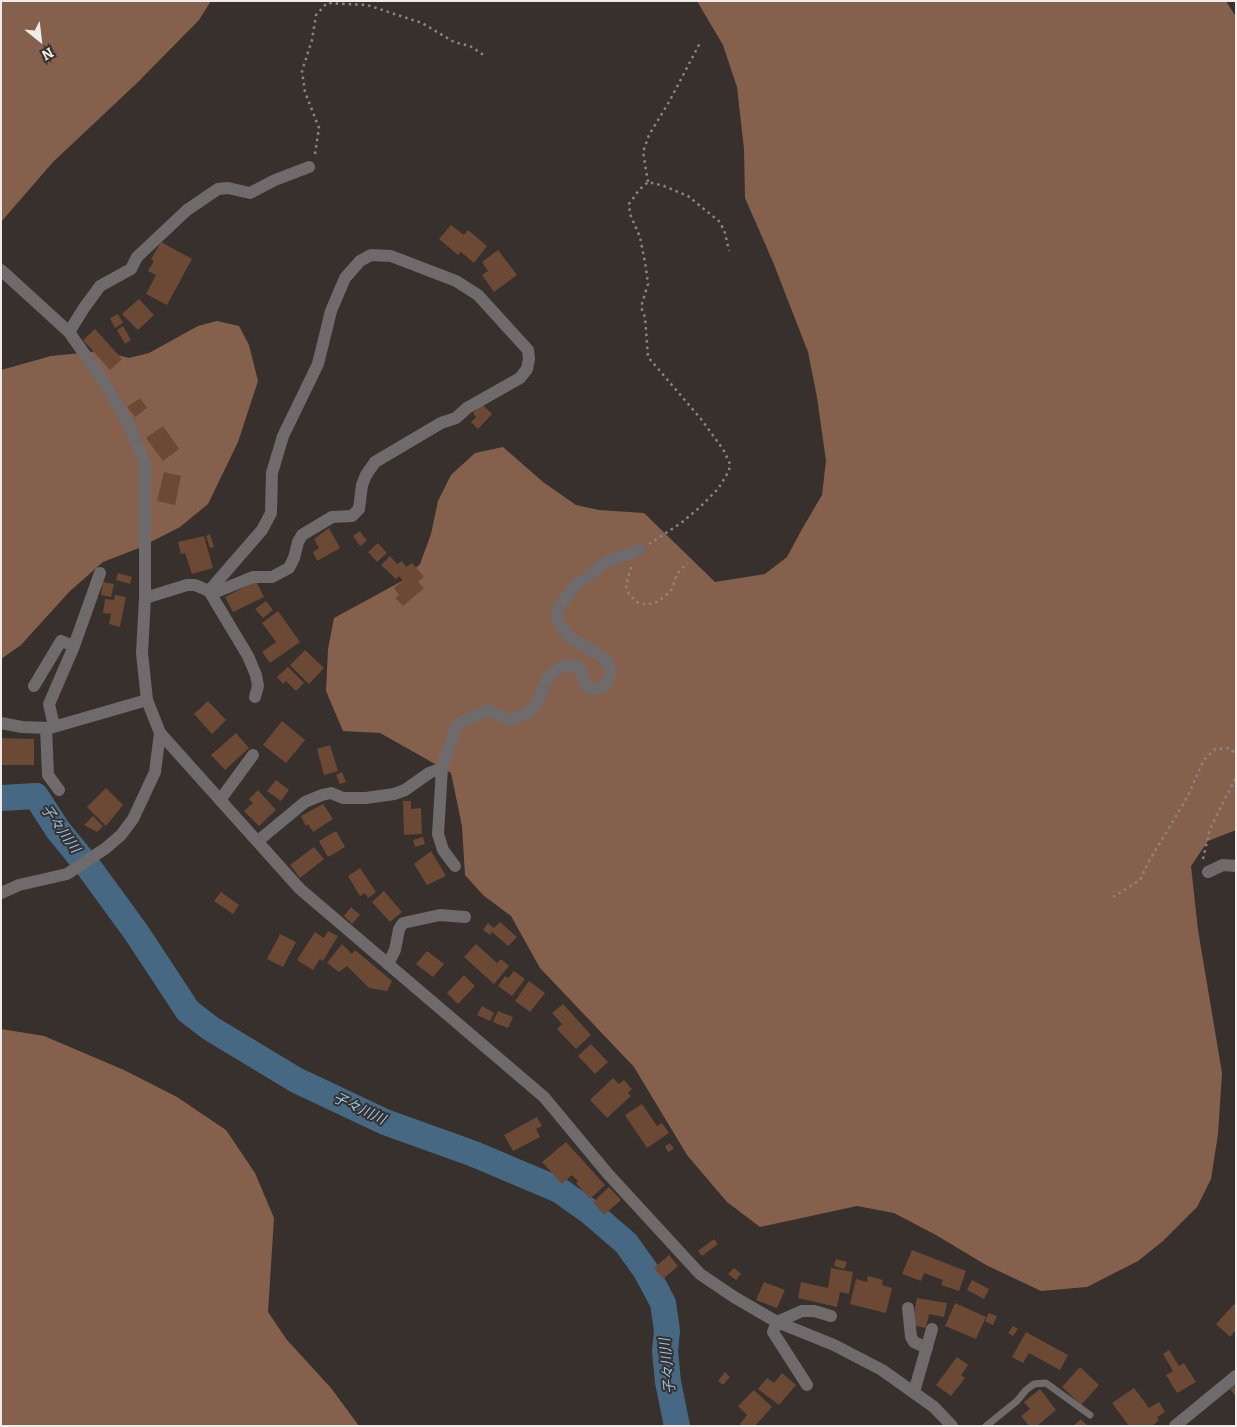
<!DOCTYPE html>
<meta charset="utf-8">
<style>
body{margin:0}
#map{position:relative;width:1237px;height:1427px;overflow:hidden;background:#38302c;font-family:Bitter,serif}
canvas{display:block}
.frame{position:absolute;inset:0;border:2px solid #f0ebe8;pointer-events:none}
.north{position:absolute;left:15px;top:15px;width:50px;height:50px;-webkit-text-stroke:4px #38302c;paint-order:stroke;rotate:151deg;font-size:14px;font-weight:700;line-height:20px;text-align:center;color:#f0ebe8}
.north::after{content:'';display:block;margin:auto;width:18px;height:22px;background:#f0ebe8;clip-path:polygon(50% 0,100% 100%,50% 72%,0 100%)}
</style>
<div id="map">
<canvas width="1237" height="1427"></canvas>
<div class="frame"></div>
<div class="north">N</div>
</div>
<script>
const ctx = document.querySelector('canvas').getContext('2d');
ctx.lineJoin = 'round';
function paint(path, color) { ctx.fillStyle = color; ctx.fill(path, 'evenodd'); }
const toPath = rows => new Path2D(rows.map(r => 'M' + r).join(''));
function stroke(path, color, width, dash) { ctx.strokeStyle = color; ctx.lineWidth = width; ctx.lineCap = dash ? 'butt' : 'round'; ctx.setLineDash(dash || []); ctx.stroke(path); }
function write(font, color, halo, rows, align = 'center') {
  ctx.font = font + ' Bitter,"Noto Sans JP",serif'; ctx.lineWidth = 4; ctx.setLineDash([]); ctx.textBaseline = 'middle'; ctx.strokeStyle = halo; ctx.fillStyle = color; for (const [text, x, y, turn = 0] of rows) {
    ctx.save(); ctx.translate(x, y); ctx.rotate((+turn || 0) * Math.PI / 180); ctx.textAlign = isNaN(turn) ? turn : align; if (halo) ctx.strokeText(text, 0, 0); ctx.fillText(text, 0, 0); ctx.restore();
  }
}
paint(toPath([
 [1,1,211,1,199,20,137,83,53,162,1,222],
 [697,1,1226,1,1236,17,1236,830,1208,841,1191,866,1198,930,1222,1073,1218,1134,1211,1179,1197,1207,1163,1241,1138,1261,1087,1287,1041,1291,986,1265,936,1235,894,1213,857,1206,760,1227,727,1202,687,1155,634,1067,540,968,511,916,483,895,465,875,462,826,451,773,380,733,343,731,326,691,328,649,334,618,402,581,420,564,431,534,438,501,451,475,475,453,503,447,543,482,576,505,599,510,644,513,715,582,765,574,787,557,802,529,822,495,826,461,817,397,808,352,773,262,745,198,744,149,737,87,723,45],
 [217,321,239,326,249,345,258,381,238,442,208,504,180,527,139,548,103,562,69,592,21,645,1,659,1,370,51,356,101,351,129,358,149,353,198,326],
 [1,1029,44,1036,124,1070,177,1097,226,1130,255,1173,274,1218,268,1312,287,1340,331,1388,359,1426,1,1426]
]), '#85614d');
stroke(toPath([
 [1,798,36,796,58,830,90,869,136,932,188,1011,210,1028,296,1080,385,1122,474,1154,559,1190,590,1212,626,1243,646,1271,663,1303,667,1331,665,1351,668,1382,677,1426]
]), '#476882', 26);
paint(toPath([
 [451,225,464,235,468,230,487,246,474,263,461,252,458,255,439,239],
 [161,242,192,259,167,305,146,294,156,275,148,271,154,261,151,259],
 [498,250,517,275,494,292,482,275,488,271,482,262],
 [139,299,154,315,138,330,122,314],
 [118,314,123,323,115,328,110,318],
 [123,326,131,340,125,344,117,330],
 [95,329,122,359,110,370,83,340],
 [140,398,147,408,135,417,127,407],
 [482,404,492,414,478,429,471,422,476,417,473,413],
 [163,426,179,449,163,461,146,438],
 [164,472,181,476,175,505,157,501],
 [329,528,340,548,317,561,313,552,319,548,314,539],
 [360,531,367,541,360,546,353,536],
 [210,534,214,547,210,548,206,536],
 [204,536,213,568,192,574,185,553,181,554,178,542],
 [378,543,387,553,377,562,368,552],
 [390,556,397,564,402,561,406,567,412,563,424,577,418,582,424,588,403,606,395,598,399,595,394,588,403,581,399,576,396,579,381,565],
 [118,573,132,577,130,584,116,580],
 [256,581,264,597,233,612,225,597],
 [103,582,114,584,111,597,101,595],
 [115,595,126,597,120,627,109,624,111,614,103,613,105,599,114,600],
 [266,601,273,610,263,618,255,609],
 [278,611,300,642,270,663,262,652,276,642,262,623],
 [305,650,324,668,309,684,290,665],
 [288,667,304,683,296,691,286,681,283,684,277,677],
 [208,701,226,720,212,734,194,714],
 [282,721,305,740,286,763,263,745],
 [236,733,249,748,225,770,211,755],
 [1,738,34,739,34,765,1,765],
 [330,745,338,771,324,775,317,749],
 [342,772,346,782,340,784,336,775],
 [276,780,289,790,281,801,267,791],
 [106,788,123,805,106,826,87,807],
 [258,790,276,810,259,826,244,811,253,803,249,799],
 [403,801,411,801,411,809,421,808,422,834,404,835],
 [323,804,333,819,313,832,308,824,306,826,301,816],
 [93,816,103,826,97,832,84,825],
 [336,831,345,847,328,857,319,841],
 [423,837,425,844,415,847,413,840],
 [314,847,324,859,300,878,290,865],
 [431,851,446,876,427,885,414,864],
 [360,868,376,892,368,898,365,893,360,896,348,876],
 [384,891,402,912,390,922,372,902],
 [221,892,239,905,233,914,214,901],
 [351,907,360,915,352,924,344,916],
 [500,922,517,937,508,946,492,932,490,935,483,930,488,923,494,928],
 [328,931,338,936,323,961,320,959,313,970,297,960,315,932,324,938],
 [280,934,296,942,283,967,267,959],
 [342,944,352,954,355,950,392,981,387,991,369,988,347,966,339,972,327,963],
 [476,944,497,963,501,959,509,966,494,984,464,957],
 [427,951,444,964,433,977,416,964],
 [514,971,525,979,512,996,498,986,505,976,508,978],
 [464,975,475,986,458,1004,447,993],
 [529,981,545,993,530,1012,515,1001],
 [563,1004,591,1035,576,1049,557,1029,562,1024,552,1013],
 [482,1006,494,1013,490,1021,477,1015],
 [498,1011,513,1017,508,1028,493,1022],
 [591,1044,608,1062,595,1074,578,1056],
 [613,1078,619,1084,624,1080,632,1089,628,1093,631,1096,607,1118,590,1100],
 [642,1104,657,1126,662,1123,669,1133,647,1148,625,1115],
 [537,1117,542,1126,536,1129,540,1137,513,1151,504,1135],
 [566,1142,605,1185,590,1199,576,1183,578,1181,572,1175,562,1184,542,1162],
 [670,1143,674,1149,668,1152,665,1146],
 [609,1187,621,1200,604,1215,593,1202],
 [714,1239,718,1244,702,1256,698,1251],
 [912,1250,966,1271,959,1291,941,1285,943,1280,924,1273,921,1281,902,1274],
 [669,1255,678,1266,663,1279,654,1268],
 [836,1259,847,1262,844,1269,834,1266],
 [734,1268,741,1274,736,1280,728,1274],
 [831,1268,853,1272,849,1294,840,1292,837,1307,798,1298,801,1282,828,1288],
 [868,1276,883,1280,882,1285,892,1288,886,1313,850,1304,856,1279,867,1282],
 [972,1280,989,1289,984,1299,967,1290],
 [764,1282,785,1290,777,1308,756,1300],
 [917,1298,947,1303,944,1317,929,1314,926,1328,912,1325],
 [1236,1302,1236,1330,1230,1337,1216,1324],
 [955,1303,986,1317,976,1339,945,1326],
 [989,1313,997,1316,993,1325,985,1321],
 [1013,1326,1018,1329,1013,1336,1008,1333],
 [1026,1332,1068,1355,1060,1370,1029,1353,1023,1363,1012,1357],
 [1169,1350,1179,1366,1184,1363,1196,1382,1177,1393,1166,1375,1173,1371,1163,1354],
 [957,1357,968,1365,961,1375,965,1378,951,1396,936,1385],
 [1080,1367,1099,1385,1081,1405,1062,1387],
 [725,1372,730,1377,723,1385,718,1381],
 [782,1373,796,1385,779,1405,758,1389,767,1378,774,1383],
 [1236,1385,1236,1397,1230,1389],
 [1134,1388,1149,1408,1159,1402,1165,1412,1157,1417,1159,1420,1152,1426,1129,1426,1112,1403],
 [1040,1389,1056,1410,1037,1426,1029,1426,1021,1416,1030,1409,1024,1402],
 [754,1390,772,1407,755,1426,742,1426,740,1424,747,1415,738,1406],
 [1081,1419,1088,1426,1073,1426]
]), '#6b4935');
stroke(toPath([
 [315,154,319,128,305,92,302,71,312,40,316,15,327,3,367,5,422,23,454,42,470,46,485,56],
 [648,182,643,152,649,135,669,102,701,41],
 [649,544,681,523,699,508,718,489,729,471,730,464,723,449,701,419,648,357,645,317,641,307,648,284,646,268,640,237,630,214,629,204,639,190,648,182,664,186,688,196,720,222,725,233,729,251],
 [631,567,626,586,629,594,637,602,646,605,657,602,666,595,672,589,677,574,687,563],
 [1203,859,1210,829,1236,777],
 [1113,897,1140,880,1148,863,1188,796,1203,761,1215,749,1229,748,1236,754]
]), '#8b8581', 2.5, [2.5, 4]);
stroke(toPath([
 [986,1426,1017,1401,1026,1390,1034,1384,1046,1383,1090,1415]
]), '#6f6a6b', 7);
stroke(toPath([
 [69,332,84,308,100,286,131,269,137,257,187,210,218,189,228,188,250,193,275,180,309,167],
 [209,591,248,656,256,675,258,686,255,697],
 [145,598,187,585,195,585,209,591,262,530,271,513,272,473,283,436,318,364,331,311,345,278,360,261,371,255,391,256,456,281,478,295,528,350,529,359,527,369,520,378,467,408,456,418,441,423,375,462,366,475,362,485,359,509,352,516,332,517,302,535,298,542,294,558,289,568,272,577,253,577,211,594],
 [34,686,61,641,74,646],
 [1,723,22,727,50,728,147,700],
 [54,726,49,704,74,646,100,573],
 [46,728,48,775,59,790],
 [442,768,455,728,460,723,483,712,489,710,509,720,522,716,529,712,537,703,545,683,551,674,557,670,566,665,576,666,580,668,586,686,591,689,598,689,606,685,611,671,607,662,603,657,569,637,560,625,557,617,558,608,576,585,608,561,639,550],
 [220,800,253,755],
 [258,841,305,802,322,795,331,793,343,798,366,798,394,794,405,790,429,773,442,768,438,834,443,850,455,866],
 [1208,872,1223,865,1236,866],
 [1,893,19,885,67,874,106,848,121,835,133,819,155,772,160,733],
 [388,964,395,950,399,929,403,923,440,915,465,917],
 [908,1308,911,1337,914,1342,927,1348],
 [807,1385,773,1332,777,1322,802,1311,814,1311,831,1316],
 [914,1392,932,1329],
 [1175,1426,1236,1376]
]), '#6f6a6b', 12);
stroke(toPath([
 [1,270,69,332,104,382,126,419,145,463,145,598,142,653,147,700,160,733,300,889,544,1097,608,1174,700,1274,734,1297,777,1322,834,1345,882,1370,934,1407,952,1426]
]), '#6f6a6b', 12);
write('italic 14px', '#8ec6f3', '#38302c', [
 ["子々川川",60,829,54],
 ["子々川川",359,1109,25],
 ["子々川川",668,1366,-96]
]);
</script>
